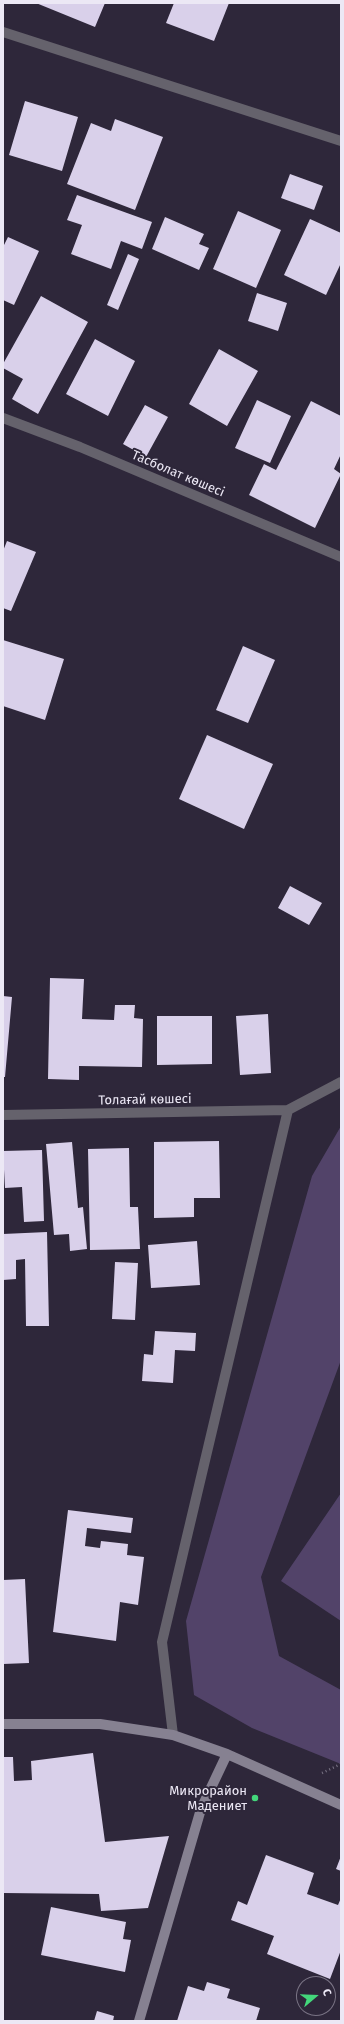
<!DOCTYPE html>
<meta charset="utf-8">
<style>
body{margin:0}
#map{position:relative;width:344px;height:2024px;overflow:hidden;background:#2e273a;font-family:"Fira Sans",sans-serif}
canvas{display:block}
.frame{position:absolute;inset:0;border:4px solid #ece8f5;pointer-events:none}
.north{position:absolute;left:296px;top:1976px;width:40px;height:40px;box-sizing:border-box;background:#2e273a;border:1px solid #7a7485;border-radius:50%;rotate:71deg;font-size:11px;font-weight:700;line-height:16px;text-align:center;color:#ece8f5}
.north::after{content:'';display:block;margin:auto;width:14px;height:18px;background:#43d77b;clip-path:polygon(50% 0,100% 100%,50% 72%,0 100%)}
</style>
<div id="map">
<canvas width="344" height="2024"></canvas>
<div class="frame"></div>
<div class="north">С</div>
</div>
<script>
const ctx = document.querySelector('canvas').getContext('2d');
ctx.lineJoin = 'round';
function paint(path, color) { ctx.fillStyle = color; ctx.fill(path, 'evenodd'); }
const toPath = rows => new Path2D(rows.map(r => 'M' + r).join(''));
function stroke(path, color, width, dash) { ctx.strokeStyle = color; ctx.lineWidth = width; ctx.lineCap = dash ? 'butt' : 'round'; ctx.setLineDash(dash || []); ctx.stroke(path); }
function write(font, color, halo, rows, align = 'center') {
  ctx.font = font + ' "Fira Sans",sans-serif'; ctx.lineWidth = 4; ctx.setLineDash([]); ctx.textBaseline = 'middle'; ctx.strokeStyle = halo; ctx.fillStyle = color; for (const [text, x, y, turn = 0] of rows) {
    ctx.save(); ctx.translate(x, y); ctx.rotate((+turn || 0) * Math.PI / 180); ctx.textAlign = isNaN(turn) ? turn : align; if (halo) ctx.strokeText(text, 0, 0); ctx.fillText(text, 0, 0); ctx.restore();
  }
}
paint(toPath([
 [341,1126,341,1360,261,1577,279,1656,341,1690,341,1764,252,1728,194,1695,186,1621,312,1176],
 [341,1493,341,1621,281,1581]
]), '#524369');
paint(toPath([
 [36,3,105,3,95,27],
 [174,3,229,3,214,41,166,23],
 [25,101,78,117,62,171,9,155],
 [115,119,163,137,135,210,67,184,91,123,111,131],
 [290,174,323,186,314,210,281,198],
 [77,195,152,222,142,249,121,241,111,269,71,254,82,225,67,220],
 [238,211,281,230,256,288,213,269],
 [165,217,204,234,199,244,209,248,199,270,152,249],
 [310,219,341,233,341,263,326,295,284,275],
 [8,237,39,251,14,305,3,300,3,247],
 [128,254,139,259,118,310,107,305],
 [257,293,287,303,278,331,248,321],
 [41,296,88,322,38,414,12,399,23,379,3,368,3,364],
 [95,339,135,361,108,416,66,394],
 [219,349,258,371,227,426,189,404],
 [257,400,291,416,270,463,235,448],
 [311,401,341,416,341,454,334,469,341,474,315,528,249,495,264,464,276,470],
 [145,405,168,417,146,457,123,444],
 [7,541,36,552,11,611,3,608,3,551],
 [3,640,64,659,45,720,3,706],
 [243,646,275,660,248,723,216,710],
 [207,735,273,764,244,829,179,799],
 [290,886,322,903,309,925,278,908],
 [50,978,84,979,82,1019,114,1020,115,1005,135,1005,134,1018,143,1019,142,1067,79,1066,79,1080,48,1079],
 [3,996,12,997,5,1077,3,1077],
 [268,1014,271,1073,240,1075,236,1016],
 [157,1016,212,1016,212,1064,157,1065],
 [219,1141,220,1198,194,1198,194,1217,154,1218,154,1142],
 [72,1142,78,1208,83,1207,87,1249,70,1251,69,1234,54,1235,46,1144],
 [129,1148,130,1207,138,1207,140,1249,90,1250,88,1149],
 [42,1150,44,1221,24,1222,22,1187,5,1188,3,1151],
 [47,1232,49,1326,26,1326,25,1259,16,1260,16,1279,3,1280,3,1234],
 [197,1241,200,1285,151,1288,148,1245],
 [115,1262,138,1263,135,1320,112,1319],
 [155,1331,196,1333,195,1351,175,1350,173,1383,142,1381,144,1354,153,1355],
 [68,1510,133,1518,131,1533,87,1528,85,1546,100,1548,101,1541,128,1544,127,1555,144,1557,138,1605,120,1602,116,1641,53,1632],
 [25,1579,29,1663,3,1664,3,1580],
 [93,1753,105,1842,169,1836,148,1908,101,1911,99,1894,3,1893,3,1757,13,1757,14,1781,32,1780,31,1761],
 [266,1855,314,1873,307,1894,338,1905,341,1898,341,1950,330,1979,267,1954,274,1936,231,1920,238,1901,247,1905],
 [341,1856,341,1871,336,1869],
 [51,1907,126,1922,123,1939,131,1940,125,1972,41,1955],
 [207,1982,230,1989,227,1998,260,2008,256,2021,177,2021,188,1986,204,1991],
 [97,2011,114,2016,113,2021,94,2021]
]), '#d9d0ea');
stroke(toPath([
 [322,1773,341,1764]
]), '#797384', 2.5, [1, 3]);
stroke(toPath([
 [3,32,341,141],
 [3,418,80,447,341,557],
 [3,1115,288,1110],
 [173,1735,162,1642,288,1110,341,1082]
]), '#65626c', 10);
stroke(toPath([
 [3,1724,100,1724,173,1735,227,1754,341,1805],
 [139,2021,201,1809,227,1754]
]), '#868191', 10);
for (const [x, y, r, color] of [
 [255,1798,4,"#43d77b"]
]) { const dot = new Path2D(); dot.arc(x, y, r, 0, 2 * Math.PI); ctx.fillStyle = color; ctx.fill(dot); stroke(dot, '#2e273a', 1.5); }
write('13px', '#ece8f5', '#2e273a', [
 ["Тасболат көшесі",178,474,23],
 ["Толағай көшесі",145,1100,-1]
]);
write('13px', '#ece8f5', '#2e273a', [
 ["Микрорайон",247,1791],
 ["Мадениет",247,1806]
], 'right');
</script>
